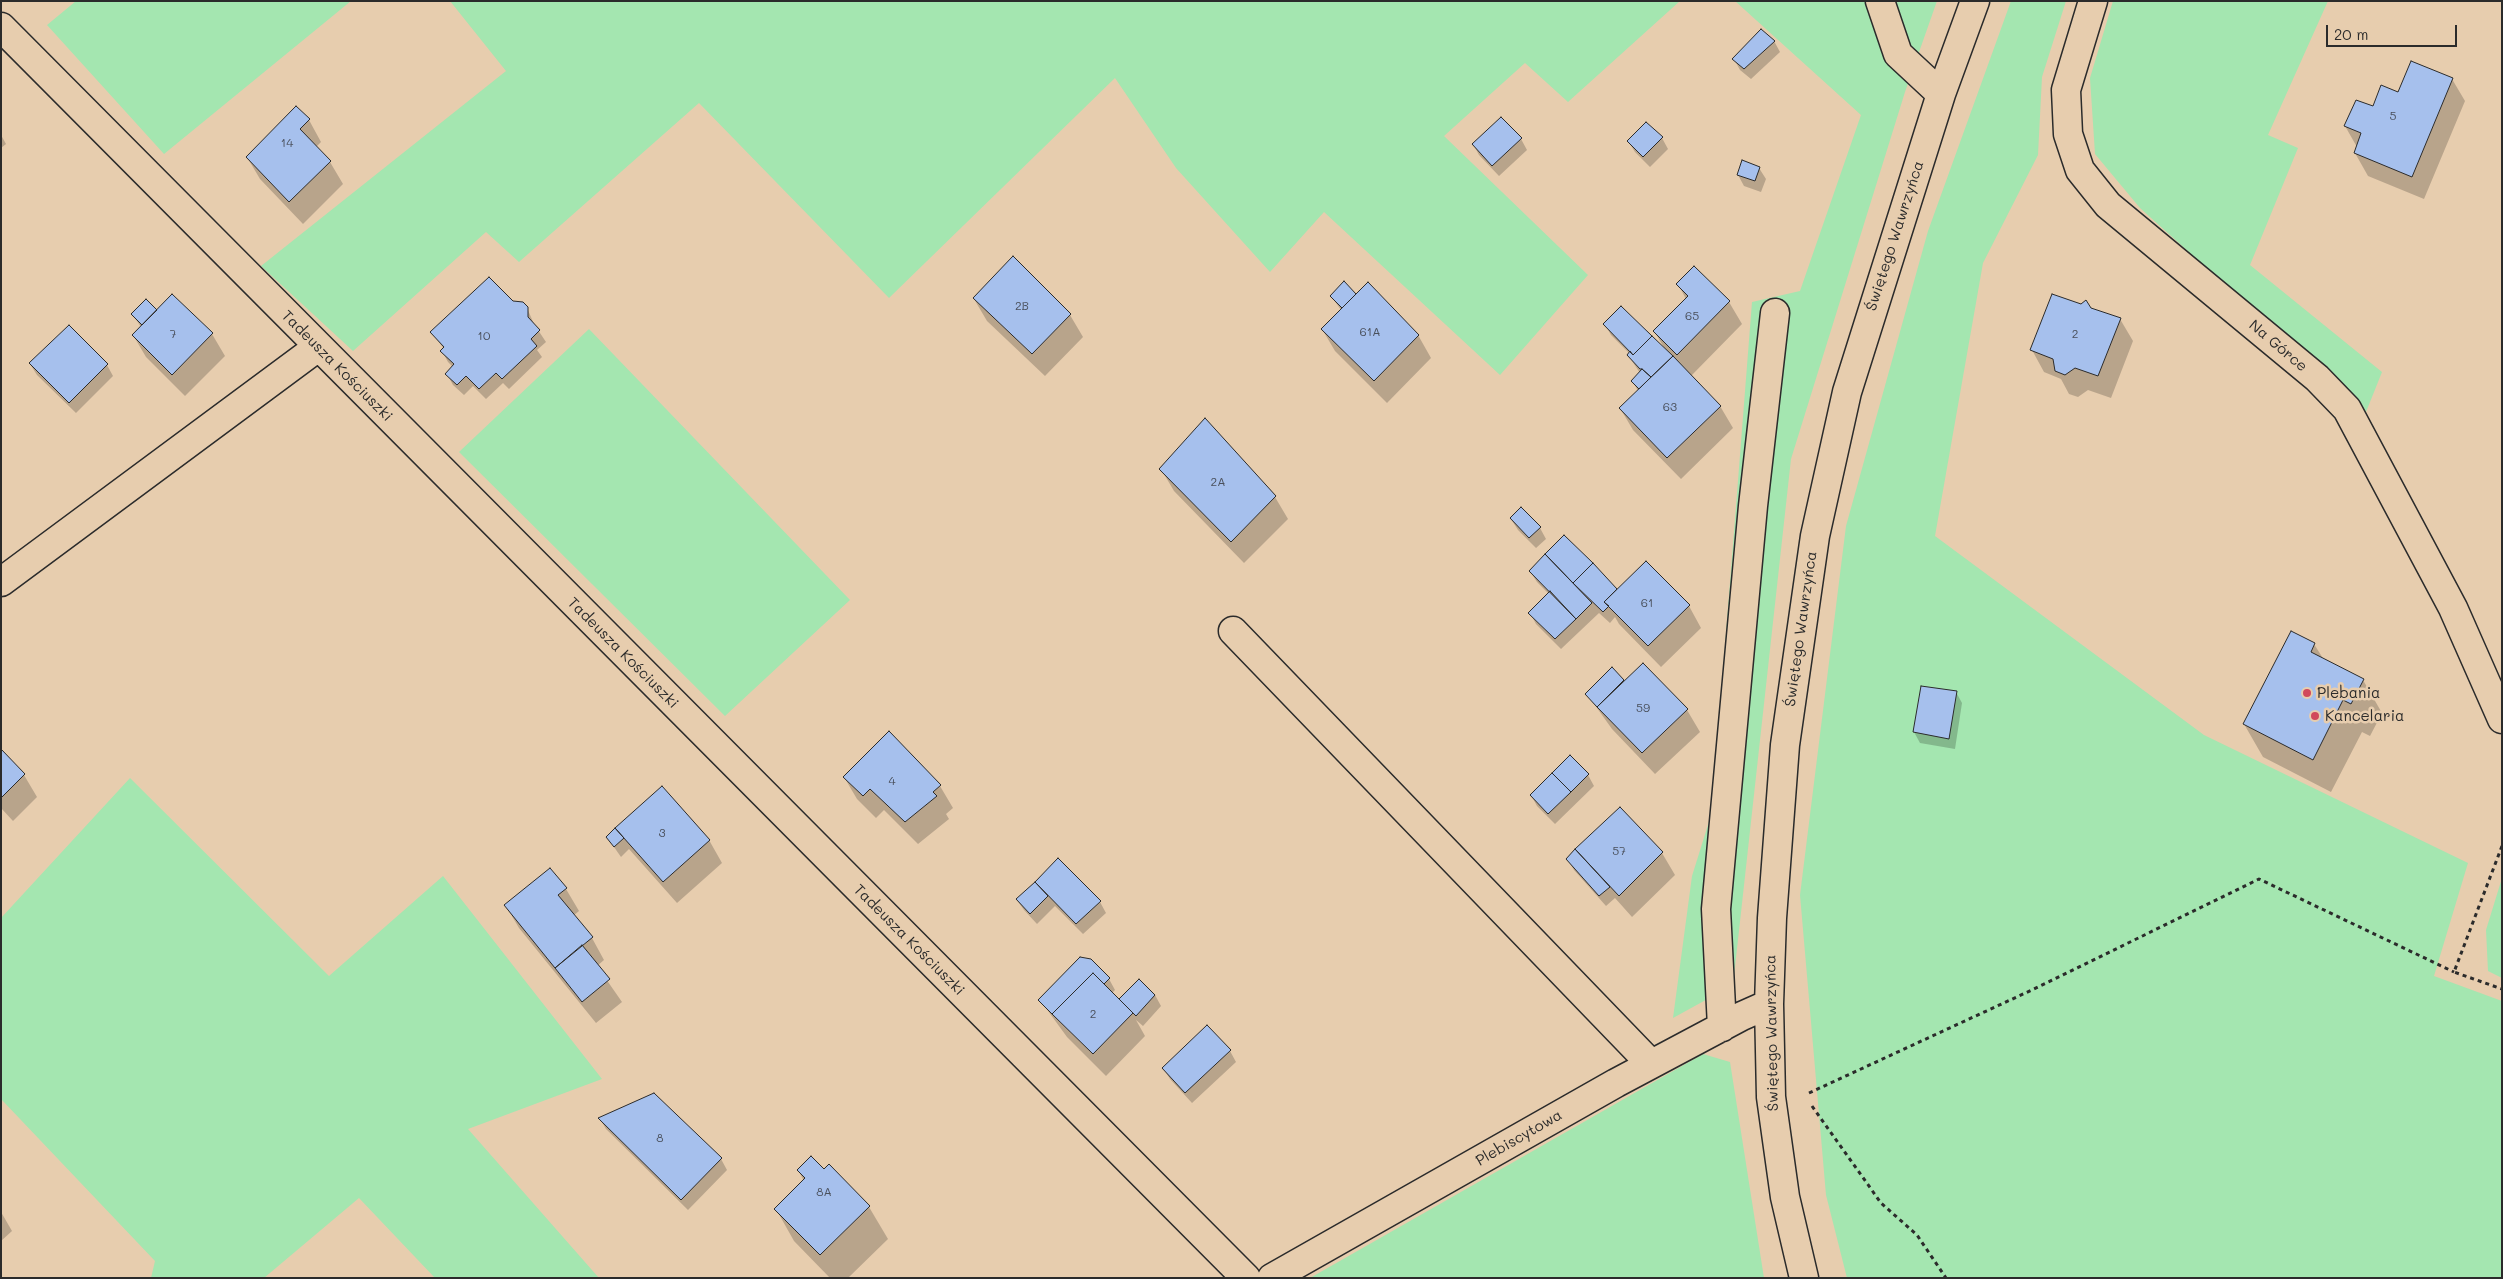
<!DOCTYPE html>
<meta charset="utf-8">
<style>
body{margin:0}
#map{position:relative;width:2503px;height:1279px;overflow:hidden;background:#e7cdae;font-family:Mali,sans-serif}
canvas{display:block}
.frame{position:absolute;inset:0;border:2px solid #2b2b2b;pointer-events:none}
.scale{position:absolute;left:2326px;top:25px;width:131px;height:22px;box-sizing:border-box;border:2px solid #2b2b2b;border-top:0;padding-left:6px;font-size:15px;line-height:18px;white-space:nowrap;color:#2b2b2b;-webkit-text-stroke:4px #e7cdae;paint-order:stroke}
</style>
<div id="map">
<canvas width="2503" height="1279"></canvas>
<div class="frame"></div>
<div class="scale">20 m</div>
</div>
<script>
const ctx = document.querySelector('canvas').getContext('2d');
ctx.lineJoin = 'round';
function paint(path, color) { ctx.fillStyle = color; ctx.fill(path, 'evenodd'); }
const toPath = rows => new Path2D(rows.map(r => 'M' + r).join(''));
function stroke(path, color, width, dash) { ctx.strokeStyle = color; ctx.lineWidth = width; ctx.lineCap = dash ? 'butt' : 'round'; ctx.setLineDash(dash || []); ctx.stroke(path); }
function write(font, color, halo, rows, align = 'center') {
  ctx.font = font + ' Mali,sans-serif'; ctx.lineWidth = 5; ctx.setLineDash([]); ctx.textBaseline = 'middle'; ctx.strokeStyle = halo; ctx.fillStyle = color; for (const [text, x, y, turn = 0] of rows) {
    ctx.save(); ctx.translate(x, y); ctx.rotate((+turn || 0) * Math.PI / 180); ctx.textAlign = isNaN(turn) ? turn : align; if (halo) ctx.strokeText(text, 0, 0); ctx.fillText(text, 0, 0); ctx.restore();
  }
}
paint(toPath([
 [76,1,351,1,164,154,47,25],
 [450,1,1680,1,1568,102,1525,63,1444,136,1588,275,1500,375,1324,212,1270,272,1176,168,1115,78,889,298,699,103,519,262,486,232,353,351,261,266,506,71],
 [1735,1,1937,1,1905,92,1791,459,1733,985,1673,1018,1692,876,1712,812,1752,302,1800,291,1861,115],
 [2011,1,2066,1,2042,77,2038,155,1983,263,1935,536,2204,735,2468,863,2434,976,2502,1001,2502,1278,1847,1278,1826,1195,1800,895,1846,526,1928,231],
 [2113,1,2328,1,2268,135,2298,148,2250,265,2382,372,2366,412,2140,208,2095,154,2090,78],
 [589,329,850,600,725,716,459,452],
 [130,778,329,976,443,876,602,1079,468,1129,599,1278,435,1278,359,1198,264,1278,151,1278,155,1261,1,1099,1,918],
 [2502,878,2502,978,2488,971,2486,930],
 [1703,1054,1730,1062,1764,1278,1310,1278]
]), '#a4e6b0');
paint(toPath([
 [1774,41,1780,52,1751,79,1740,70,1734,59],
 [2452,79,2465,101,2424,199,2368,176,2355,153,2357,147,2345,126,2399,93],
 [309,120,321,142,316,147,330,162,343,184,303,224,260,179,247,157],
 [1,135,6,144,1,148],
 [1662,138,1668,149,1650,167,1635,152,1628,141],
 [1521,139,1527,150,1499,176,1479,155,1473,144],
 [1759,168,1766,179,1761,192,1744,186,1738,175],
 [1694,268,1729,302,1742,324,1691,376,1720,406,1733,428,1681,479,1633,430,1620,408,1638,391,1633,382,1640,373,1628,355,1630,354,1611,335,1605,324,1665,349,1654,331,1686,299,1678,284],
 [1344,283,1356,295,1418,335,1431,358,1387,403,1335,351,1322,329,1341,310,1331,296],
 [172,296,212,334,225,356,185,396,146,357,133,335,141,327,132,314,157,311],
 [974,299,1070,315,1083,337,1045,376,987,321],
 [512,302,527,308,534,324,546,342,537,350,542,357,509,389,503,383,486,399,473,386,464,395,453,385,447,374,453,367,448,362,442,351,444,349,432,333],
 [2090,309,2120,319,2133,341,2111,398,2088,390,2078,397,2069,394,2061,379,2044,372,2032,350],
 [69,327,107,365,113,376,76,413,37,375,30,364],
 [1161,469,1275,497,1288,519,1244,563,1174,491],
 [1511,519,1540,528,1546,539,1536,548,1518,530],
 [1564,536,1617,591,1689,606,1701,628,1661,667,1619,624,1615,617,1610,623,1599,613,1561,649,1536,624,1530,613,1549,594,1537,582,1530,571],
 [2314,644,2324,660,2363,680,2382,713,2370,736,2362,732,2331,792,2263,757,2244,724],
 [1612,669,1624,683,1687,710,1700,732,1655,774,1612,729,1587,694],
 [1956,692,1962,703,1955,749,1920,743,1914,732],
 [889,733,940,786,953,808,946,814,949,819,918,844,884,810,876,818,857,799,844,777],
 [1,750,24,775,37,797,13,821,1,808],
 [1588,775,1594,786,1555,824,1537,806,1531,795],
 [1620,809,1662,853,1675,875,1632,917,1615,898,1606,906,1574,870,1567,859],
 [607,837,709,840,722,863,677,903,629,849,621,857],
 [1058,860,1100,902,1106,913,1083,934,1055,906,1037,924,1024,910,1017,900],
 [550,870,566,889,579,911,573,916,592,938,604,960,597,966,622,1002,596,1023,519,928,506,906],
 [1091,960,1109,979,1115,990,1112,993,1119,1001,1155,995,1161,1006,1143,1026,1136,1020,1145,1036,1106,1076,1067,1037,1040,1000],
 [1207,1027,1230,1051,1236,1062,1192,1103,1170,1079,1163,1068],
 [600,1119,721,1159,727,1170,688,1210,606,1129],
 [798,1170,824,1171,869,1207,888,1239,848,1278,830,1278,794,1241,776,1209,804,1181],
 [1,1212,12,1231,1,1241]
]), '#0003');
const building = toPath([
 [1761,29,1775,41,1744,69,1732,59,1761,29],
 [2411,61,2453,78,2412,177,2354,153,2361,133,2344,126,2356,100,2373,106,2381,85,2398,92,2411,61],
 [296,106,310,119,300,129,331,161,289,202,246,157,296,106],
 [1501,117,1522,138,1492,166,1472,144,1501,117],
 [1646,122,1663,137,1643,157,1627,141,1646,122],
 [1742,160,1760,167,1755,181,1737,175,1742,160],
 [1013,256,1071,314,1032,354,973,298,1013,256],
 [1694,266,1730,301,1677,355,1653,331,1688,296,1676,284,1694,266],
 [489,277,513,301,523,302,528,307,528,317,540,330,531,339,537,346,502,379,496,373,479,389,466,376,457,385,445,374,454,364,440,351,444,347,430,332,489,277],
 [1344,281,1356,294,1342,308,1330,296,1344,281],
 [1368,282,1419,335,1374,381,1321,329,1368,282],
 [172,294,213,333,172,375,132,335,172,294],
 [2052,294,2081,304,2086,300,2091,308,2121,318,2098,376,2075,368,2065,375,2055,371,2053,359,2030,350,2052,294],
 [146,299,157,310,142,325,131,314,146,299],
 [1621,306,1652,336,1633,355,1603,324,1621,306],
 [69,325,108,364,69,403,29,363,69,325],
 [1652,336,1673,356,1651,377,1642,369,1640,369,1627,355,1630,351,1633,355,1652,336],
 [1673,356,1721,406,1667,458,1619,408,1673,356],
 [1642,369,1651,377,1639,389,1631,381,1642,369],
 [1205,418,1276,496,1231,542,1159,469,1205,418],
 [1521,507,1541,527,1529,538,1510,518,1521,507],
 [1564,535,1593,563,1573,583,1545,554,1564,535],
 [1545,554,1592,603,1576,619,1529,571,1545,554],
 [1646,561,1690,605,1648,646,1604,602,1646,561],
 [1593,563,1617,589,1604,602,1609,606,1603,612,1573,583,1593,563],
 [1550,591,1576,619,1555,639,1528,613,1550,591],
 [2291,631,2315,643,2311,652,2364,679,2351,704,2343,700,2313,760,2243,724,2291,631],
 [1643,663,1688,709,1642,753,1597,707,1643,663],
 [1612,667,1624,680,1597,707,1585,694,1612,667],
 [1921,686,1957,691,1949,739,1913,732,1921,686],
 [889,731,941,785,933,792,937,796,905,822,870,789,863,796,843,777,889,731],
 [1,749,25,774,1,798,1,749],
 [1570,755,1589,774,1571,792,1552,773,1570,755],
 [1552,773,1571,792,1548,814,1530,795,1552,773],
 [662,786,710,840,663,882,615,828,662,786],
 [1620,807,1663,852,1619,896,1575,849,1620,807],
 [615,828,624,838,614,847,606,837,615,828],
 [1575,849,1610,887,1599,896,1566,859,1575,849],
 [1058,858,1101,901,1076,924,1035,882,1058,858],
 [550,868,567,888,558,895,593,937,555,968,504,905,550,868],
 [1035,882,1048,896,1030,914,1016,899,1035,882],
 [582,945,610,979,582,1002,555,968,582,945],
 [1080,957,1091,959,1110,978,1104,984,1093,973,1052,1014,1038,1000,1080,957],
 [1093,973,1133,1013,1093,1054,1052,1014,1093,973],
 [1139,979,1155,995,1136,1016,1119,999,1139,979],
 [1207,1025,1231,1050,1185,1093,1162,1068,1207,1025],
 [654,1093,722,1158,681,1200,598,1118,654,1093],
 [811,1156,824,1169,829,1164,870,1206,820,1255,774,1209,805,1178,797,1170,811,1156]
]);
paint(building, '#a6c0ed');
stroke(building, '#2b2b2b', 1);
const minor = toPath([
 [1880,1,1898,54,1941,94],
 [2093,1,2066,90,2068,134,2080,170,2108,205,2317,378,2347,409,2453,608,2502,719],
 [1,27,1246,1278],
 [1,582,318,347],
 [1233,631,1651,1064],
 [1722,1027,1716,909,1753,506,1775,313],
 [1272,1278,1616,1083,1742,1016,1769,1004],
 [1804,1278,1785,1197,1771,1097,1769,1004,1772,918,1785,745,1815,536,1847,392,1941,94,1975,1]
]);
stroke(minor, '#2b2b2b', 31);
stroke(toPath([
 [2502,846,2454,972,2502,989],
 [1809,1093,2034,989,2259,879,2454,972],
 [1812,1106,1881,1203,1917,1235,1946,1278]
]), '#2b2b2b', 3, [4, 4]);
stroke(minor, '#e7cdae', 28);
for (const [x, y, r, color] of [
 [2307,693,5,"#d1495b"],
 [2315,716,5,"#d1495b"]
]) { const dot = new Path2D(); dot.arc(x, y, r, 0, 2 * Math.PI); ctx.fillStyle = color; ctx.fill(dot); stroke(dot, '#e7cdae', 2); }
write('12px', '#4a505c', null, [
 ["5",2393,116],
 ["14",287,143],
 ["2B",1022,306],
 ["65",1692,316],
 ["61A",1370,332],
 ["7",173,334],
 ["2",2075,334],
 ["10",484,336],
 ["63",1670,407],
 ["2A",1218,482],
 ["61",1647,603],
 ["59",1643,708],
 ["4",892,781],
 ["3",662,833],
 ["57",1619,851],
 ["2",1093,1014],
 ["8",660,1138],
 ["8A",824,1192]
]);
write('15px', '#2b2b2b', '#e7cdae', [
 ["Świętego Wawrzyńca",1895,236,-72],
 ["Na Górce",2278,346,40],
 ["Tadeusza Kościuszki",337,366,45],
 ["Świętego Wawrzyńca",1801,629,-82],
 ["Tadeusza Kościuszki",623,653,45],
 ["Tadeusza Kościuszki",909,940,45],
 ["Świętego Wawrzyńca",1772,1033,-91],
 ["Plebiscytowa",1519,1138,-30]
]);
write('15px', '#2b2b2b', '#e7cdae', [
 ["Plebania",2317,693],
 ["Kancelaria",2325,716]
], 'left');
</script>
